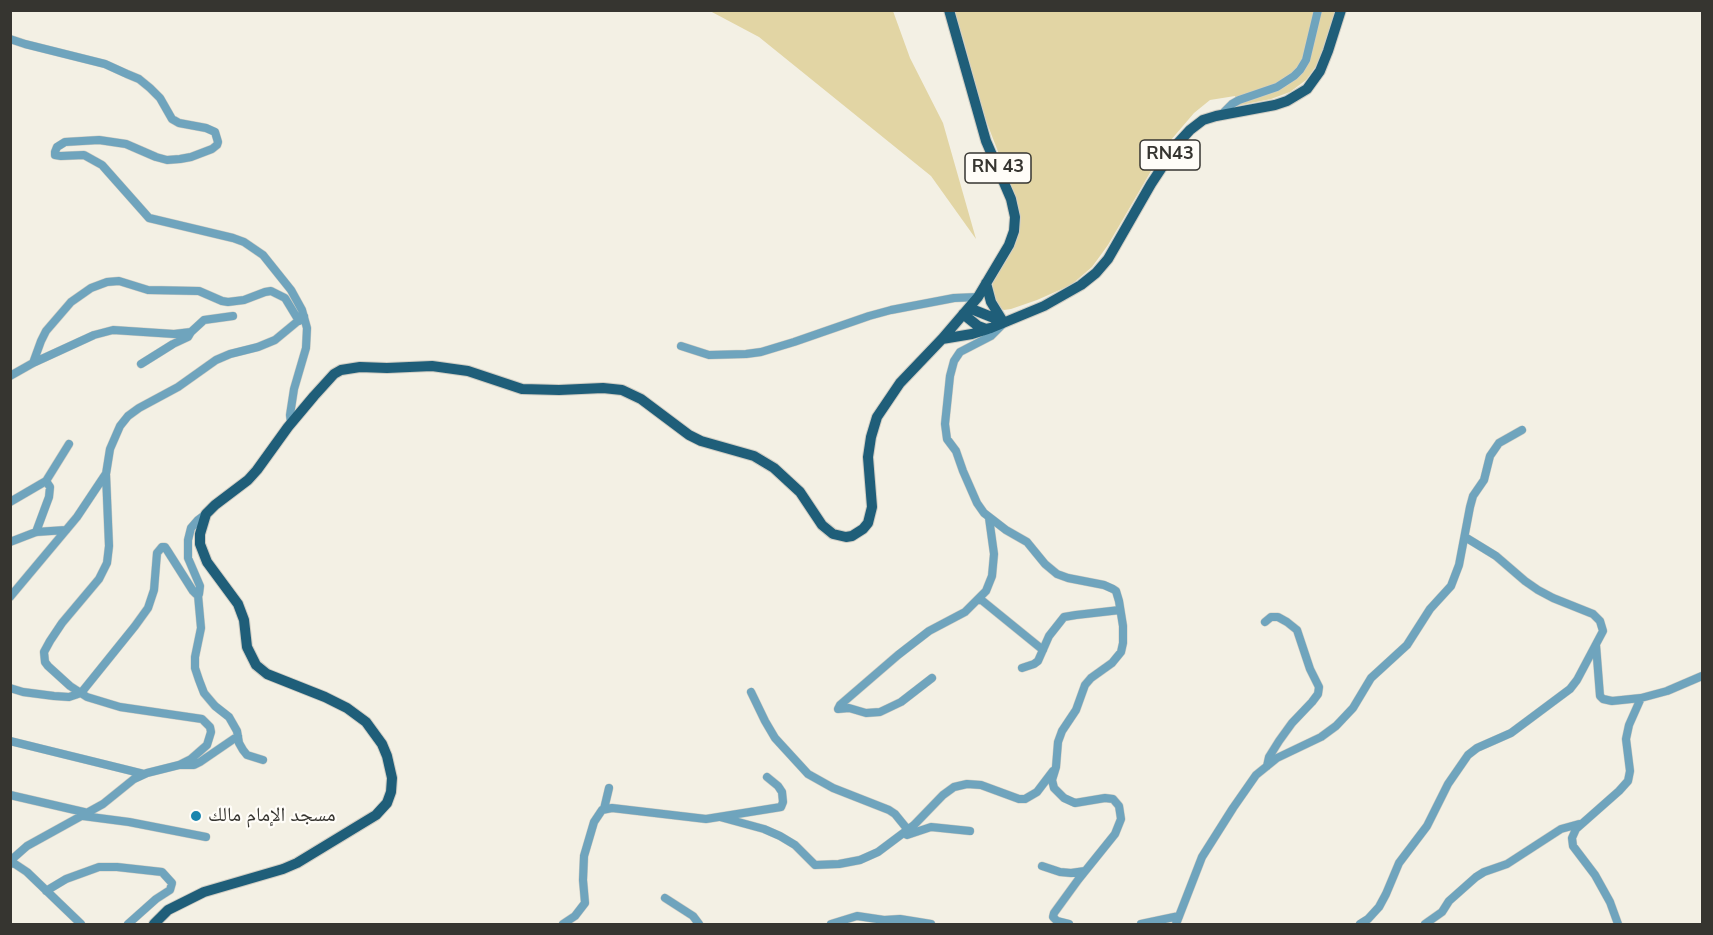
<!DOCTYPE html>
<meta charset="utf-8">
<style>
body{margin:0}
#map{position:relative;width:1713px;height:935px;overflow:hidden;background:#f3f0e4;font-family:"Nunito Sans",sans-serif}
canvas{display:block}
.frame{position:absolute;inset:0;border:12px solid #363530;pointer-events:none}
</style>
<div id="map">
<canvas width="1713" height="935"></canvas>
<div class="frame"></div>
</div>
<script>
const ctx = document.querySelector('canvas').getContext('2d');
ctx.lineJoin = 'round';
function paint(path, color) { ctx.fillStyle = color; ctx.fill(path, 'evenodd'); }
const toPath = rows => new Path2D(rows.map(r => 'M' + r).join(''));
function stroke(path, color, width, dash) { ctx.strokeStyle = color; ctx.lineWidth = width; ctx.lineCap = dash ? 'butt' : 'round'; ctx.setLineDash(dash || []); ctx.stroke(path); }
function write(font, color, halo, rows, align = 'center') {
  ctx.font = font + ' "Nunito Sans","Noto Naskh Arabic",sans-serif'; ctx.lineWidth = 4.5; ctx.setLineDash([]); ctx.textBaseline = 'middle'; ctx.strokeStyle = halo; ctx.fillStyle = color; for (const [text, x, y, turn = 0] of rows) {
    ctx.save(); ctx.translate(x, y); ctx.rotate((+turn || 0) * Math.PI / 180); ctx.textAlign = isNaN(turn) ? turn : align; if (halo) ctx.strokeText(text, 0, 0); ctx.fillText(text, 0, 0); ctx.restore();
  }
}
paint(toPath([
 [710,11,893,11,910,58,943,123,976,239,931,176,759,37],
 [954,11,1335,11,1319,62,1306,80,1290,92,1271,99,1236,106,1235,96,1210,100,1194,113,1165,147,1108,245,1092,267,1071,285,1037,300,1011,309,1004,310,999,308,996,305,992,287,994,278,1014,245,1015,196,982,110,963,38]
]), '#e2d5a4');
const minor = toPath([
 [10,39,25,44,105,64,127,74,139,79,150,88,160,98,172,119,179,123,206,128,215,132,218,142,217,145,212,149,191,157,180,159,167,160,156,157,126,144,99,140,65,142,57,147,55,152,55,155,61,156,84,155,102,165,149,218,233,238,244,242,263,255,291,290,302,310,307,328,306,348,294,389,290,415,291,423],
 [1221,115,1232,104,1239,100,1277,87,1294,76,1300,70,1306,60,1318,10],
 [1004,323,991,336,960,352,954,361,950,376,945,424,947,439,956,451,963,471,977,503,984,513,1006,530,1027,542,1045,564,1057,574,1068,578,1104,585,1113,589,1116,591,1119,601,1123,626,1123,643,1121,652,1112,663,1091,678,1085,685,1076,710,1062,731,1058,742,1056,767,1052,780,1054,788,1064,798,1075,803,1105,798,1113,799,1119,806,1121,819,1115,834,1078,880,1054,913,1053,917,1057,921,1069,924],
 [681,346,709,355,746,354,761,352,794,342,869,316,891,310,954,298,978,297],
 [33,363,94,335,113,330,174,334,191,332],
 [141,364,173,344,188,337,191,332,204,320,233,316],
 [10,376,33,363,41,341,46,331,71,302,91,288,107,282,119,281,148,290,199,291,222,301,228,302,244,300,265,292,271,291,285,298,299,321],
 [10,502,46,481,69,444],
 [36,532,49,497,50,487,46,481],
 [10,542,36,532,66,530],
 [198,595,201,628,195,657,195,668,199,680,204,693,215,706,229,717,237,731,239,743,243,750,247,755,263,760],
 [10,597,77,517,105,475],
 [979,598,1043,650],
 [1265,622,1271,617,1278,617,1287,622,1297,630,1310,669,1319,687,1318,694,1312,702,1292,723,1279,741,1269,757,1267,766],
 [1596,645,1600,696,1603,699,1612,701,1641,698,1629,725,1626,739,1630,771,1628,781,1619,791,1576,829,1572,838,1573,846,1595,875,1610,902,1618,924],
 [1022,668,1034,664,1038,661,1049,636,1064,617,1076,615,1120,610],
 [932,678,901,702,880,712,866,713,849,708,838,709,840,705,898,655,929,631,965,612,986,591,992,576,994,554,989,518],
 [10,688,23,692,54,696,69,697,81,693,135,626,148,608,154,590,157,553,162,547,165,547,167,550,193,591,196,594,199,594,200,586,188,558,188,540,191,528,198,520,206,514],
 [751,692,765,721,775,738,808,774,833,788,889,810,895,814,908,830],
 [1641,698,1667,691,1702,676],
 [10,741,144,774],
 [180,765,194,765,200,762,238,736],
 [10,795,88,813],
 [604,809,609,788],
 [83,816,129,822,206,837],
 [720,817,764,829,780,836,795,845,815,865,839,864,860,860,878,852,914,825,943,795,954,787,967,784,981,785,1019,799,1025,799,1037,792,1053,771],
 [907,835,931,827,970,831],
 [10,861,27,846,103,804,134,779,147,773,179,765,191,759,207,745,211,732,210,727,202,719,120,707,87,697,70,686,48,666,45,662,44,652,50,641,62,623,99,579,107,563,109,546,106,474,110,449,120,426,128,416,139,408,178,387,216,360,230,354,258,347,275,340,304,316],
 [10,863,15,864,27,872,81,924],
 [1042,866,1060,872,1071,873,1085,871],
 [46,891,66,879,99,867,117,867,162,872,172,883,170,890,156,899,128,924],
 [665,898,693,916,699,924],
 [563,924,575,916,585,903,583,880,584,856,594,822,602,810,612,808,706,819,781,807,783,802,782,792,778,786,767,777],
 [831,924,857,916,884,920,900,919,931,924],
 [1141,924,1179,916],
 [1176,924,1202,857,1233,808,1256,775,1277,758,1321,737,1336,726,1353,708,1371,678,1407,645,1430,609,1451,586,1459,565,1470,507,1473,496,1484,480,1490,456,1499,443,1522,430],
 [1360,924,1368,919,1379,907,1386,894,1399,863,1427,826,1448,784,1468,755,1477,748,1511,733,1570,689,1577,680,1603,631,1600,621,1593,614,1553,598,1538,590,1525,581,1496,556,1465,537],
 [1425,924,1442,912,1449,901,1476,877,1484,872,1507,864,1561,829,1579,824]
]);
const major = toPath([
 [986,283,991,302,1002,320],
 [969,308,1004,322],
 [963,314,978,326,986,329,991,328,1044,306,1081,285,1096,273,1108,259,1151,184,1178,143,1190,130,1203,120,1216,116,1275,105,1287,101,1307,89,1320,71,1328,51,1341,10],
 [942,339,972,334,988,329],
 [154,924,168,910,204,892,283,869,297,863,376,815,387,803,391,792,392,778,387,756,382,744,366,722,347,708,325,697,267,674,256,665,247,647,244,620,238,604,207,562,200,544,200,534,206,514,215,505,248,480,257,470,288,427,314,396,334,374,341,370,360,367,387,368,432,366,468,371,522,389,559,390,603,388,622,390,641,399,689,435,701,441,754,456,774,468,800,492,822,525,833,534,846,537,852,536,863,529,868,523,872,507,868,457,871,437,877,417,900,383,942,339,978,297,1009,245,1014,231,1015,217,1011,199,986,141,949,10]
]);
stroke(minor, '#d1cec4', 9);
stroke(major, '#d1cec4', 12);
stroke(minor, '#6fa4bd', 8);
stroke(major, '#1f5e79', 10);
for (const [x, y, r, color] of [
 [196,816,6,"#1b85ad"]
]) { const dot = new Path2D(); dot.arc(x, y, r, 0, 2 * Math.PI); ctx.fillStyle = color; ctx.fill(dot); stroke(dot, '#fffdf8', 2); }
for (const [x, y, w] of [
 [1170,155,60],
 [998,168,66]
]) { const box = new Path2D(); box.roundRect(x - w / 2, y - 15, w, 30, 4.5); ctx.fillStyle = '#fffdf8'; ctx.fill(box); stroke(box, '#363530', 1.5); }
write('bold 18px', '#363530', null, [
 ["RN43",1170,155],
 ["RN 43",998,168]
]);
write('20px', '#363530', '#fffdf8', [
 ["مسجد الإمام مالك",208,816]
], 'left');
</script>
